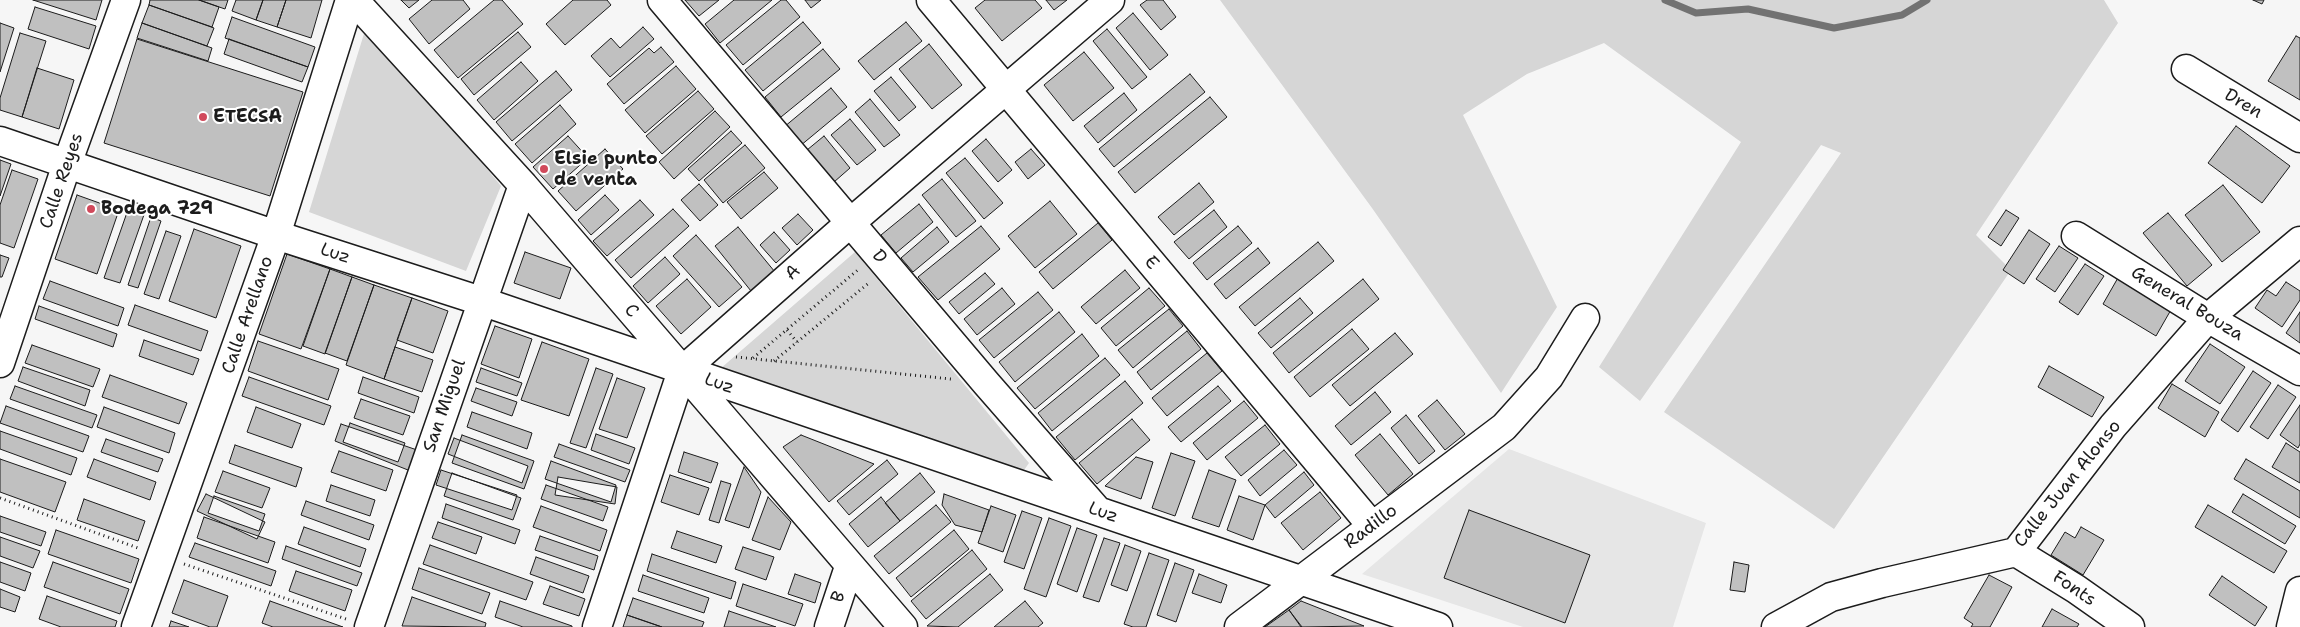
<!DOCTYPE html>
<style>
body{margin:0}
canvas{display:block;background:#f6f6f6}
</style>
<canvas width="2300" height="627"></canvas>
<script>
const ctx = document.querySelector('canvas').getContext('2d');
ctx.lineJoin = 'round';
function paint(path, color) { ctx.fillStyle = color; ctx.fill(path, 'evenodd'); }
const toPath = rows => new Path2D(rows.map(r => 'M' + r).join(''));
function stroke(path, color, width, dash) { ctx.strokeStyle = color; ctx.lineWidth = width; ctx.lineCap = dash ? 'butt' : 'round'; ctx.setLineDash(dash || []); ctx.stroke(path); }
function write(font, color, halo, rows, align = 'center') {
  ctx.font = font + ' "Shantell Sans",sans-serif'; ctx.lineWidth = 4; ctx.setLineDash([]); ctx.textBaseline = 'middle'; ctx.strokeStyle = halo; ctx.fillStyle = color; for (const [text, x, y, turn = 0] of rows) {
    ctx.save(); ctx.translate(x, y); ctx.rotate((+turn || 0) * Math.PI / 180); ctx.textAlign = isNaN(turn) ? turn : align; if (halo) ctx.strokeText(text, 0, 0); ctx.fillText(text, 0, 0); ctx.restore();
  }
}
paint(toPath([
 [1509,449,1706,523,1673,627,1523,627,1362,574]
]), '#e6e6e6');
paint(toPath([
 [1220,0,2104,0,2118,23,1976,235,2011,270,1834,529,1664,412,1841,153,1821,145,1640,401,1599,367,1741,142,1604,43,1527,74,1463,115,1557,307,1501,393,1372,208],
 [367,24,501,186,466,271,309,212],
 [855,252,1029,463,1022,473,713,375]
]), '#d6d6d6');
stroke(toPath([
 [1665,0,1696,13,1748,9,1834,28,1902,15,1927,0]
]), '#727272', 7);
const building = toPath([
 [33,0,102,0,96,20,33,0],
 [150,0,199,0,219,7,212,27,149,5,150,0],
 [199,0,228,0,225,9,199,0],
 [236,0,263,0,256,20,232,11,236,0],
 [263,0,286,0,277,27,256,20,263,0],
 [286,0,322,0,311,38,277,27,286,0],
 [401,0,419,0,409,8,401,0],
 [432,0,463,0,470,9,429,44,409,19,432,0],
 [494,0,502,0,523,24,458,78,434,50,494,0],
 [573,0,607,0,611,5,565,45,546,24,573,0],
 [685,0,719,0,699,16,685,0],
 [734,0,772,0,720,43,705,24,734,0],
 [781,0,786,0,800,17,743,65,726,45,781,0],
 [805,0,821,0,811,8,805,0],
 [985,0,1035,0,1042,8,1002,41,975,8,985,0],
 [1046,0,1067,0,1054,10,1046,0],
 [1147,0,1163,0,1176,17,1161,30,1140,5,1147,0],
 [2253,0,2264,0,2262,4,2253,0],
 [149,5,214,28,207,46,142,23,149,5],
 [35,7,96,26,89,49,28,29,35,7],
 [1133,13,1168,55,1150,70,1116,28,1133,13],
 [232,17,315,47,308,67,225,38,232,17],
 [803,22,821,43,763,91,745,70,803,22],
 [906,22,922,41,874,80,858,61,906,22],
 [0,23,14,28,0,72,0,23],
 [142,23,212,48,208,61,137,38,142,23],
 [643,27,654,39,610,77,591,56,611,38,620,48,643,27],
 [1107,29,1147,77,1132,89,1093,41,1107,29],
 [518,32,531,47,474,95,461,79,518,32],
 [20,33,46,41,22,117,0,110,0,98,20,33],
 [2296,36,2300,38,2300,100,2268,81,2296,36],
 [137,39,303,92,270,196,104,143,137,39],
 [229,39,308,67,302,82,224,54,229,39],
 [929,44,962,85,932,109,899,69,929,44],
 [661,47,674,62,624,104,607,84,649,48,654,53,661,47],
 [823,49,840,69,781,117,765,97,823,49],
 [1084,52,1114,88,1073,121,1044,85,1084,52],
 [521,62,538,81,494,120,477,100,521,62],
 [676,66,696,89,645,133,625,110,676,66],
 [37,68,74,80,59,129,22,117,37,68],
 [556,71,572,90,512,141,496,122,556,71],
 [1190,74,1205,92,1114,167,1099,149,1190,74],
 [891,77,916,107,899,121,874,91,891,77],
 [831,88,847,107,800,146,784,127,831,88],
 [698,91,714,109,662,154,646,136,698,91],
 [1124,93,1137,110,1098,143,1084,126,1124,93],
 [1210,97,1227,117,1135,193,1118,172,1210,97],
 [870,99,900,135,884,147,855,112,870,99],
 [560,105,576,124,532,163,515,144,560,105],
 [715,111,730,127,674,179,659,162,715,111],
 [850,119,876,150,857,165,831,135,850,119],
 [2236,126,2290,166,2262,203,2208,163,2236,126],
 [731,131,742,143,699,181,688,169,731,131],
 [568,136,588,158,553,189,533,167,568,136],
 [824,136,850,168,834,182,807,150,824,136],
 [986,139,1012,170,998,182,972,151,986,139],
 [745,145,765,168,723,203,704,180,745,145],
 [605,149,623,169,576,211,558,191,605,149],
 [1031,149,1045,165,1028,179,1015,162,1031,149],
 [965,158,1003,203,984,219,946,173,965,158],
 [0,160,11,164,0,196,0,160],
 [12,170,38,179,14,248,0,243,0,205,12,170],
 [764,172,778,188,741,219,727,202,764,172],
 [942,179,976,221,956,237,922,195,942,179],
 [1199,183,1214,202,1174,235,1158,217,1199,183],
 [699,184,718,205,700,221,681,200,699,184],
 [2223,185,2260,232,2222,262,2185,215,2223,185],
 [77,195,119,210,97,274,55,259,77,195],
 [605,195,619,210,591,235,578,220,605,195],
 [640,200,654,215,607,256,593,241,640,200],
 [1050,201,1077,234,1035,268,1008,236,1050,201],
 [130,204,146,209,120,283,104,278,130,204],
 [919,204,933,222,896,253,881,235,919,204],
 [673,209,689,226,631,278,615,260,673,209],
 [1214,210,1227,227,1189,259,1174,242,1214,210],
 [2006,210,2019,218,2001,246,1988,237,2006,210],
 [2168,213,2212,265,2187,286,2143,233,2168,213],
 [798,214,813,230,797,245,782,228,798,214],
 [151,217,161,221,138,288,128,285,151,217],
 [1098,223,1112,240,1053,289,1039,272,1098,223],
 [981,226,1000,249,938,300,918,277,981,226],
 [1238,226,1252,243,1207,280,1193,263,1238,226],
 [738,227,775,272,751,291,715,246,738,227],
 [937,227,949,242,913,272,901,258,937,227],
 [194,229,241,246,216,318,169,301,194,229],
 [2029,230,2050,244,2024,284,2003,270,2029,230],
 [166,231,181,236,159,299,144,294,166,231],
 [774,232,790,250,776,263,760,245,774,232],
 [696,235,742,287,719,307,673,256,696,235],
 [1318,242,1334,261,1255,326,1239,307,1318,242],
 [2059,246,2078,258,2055,292,2036,279,2059,246],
 [1258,248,1270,263,1226,299,1214,284,1258,248],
 [525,252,571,268,560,299,514,283,525,252],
 [287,254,330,269,301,349,259,334,287,254],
 [0,255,9,258,2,277,0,277,0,255],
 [665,257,680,274,648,303,633,286,665,257],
 [2085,264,2104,276,2078,315,2059,302,2085,264],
 [330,269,352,277,325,354,303,346,330,269],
 [1125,270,1140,288,1096,324,1081,307,1125,270],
 [985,273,995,284,959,314,949,302,985,273],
 [2119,276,2172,308,2156,336,2103,304,2119,276],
 [352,277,374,285,347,361,325,353,352,277],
 [687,279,711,307,681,334,656,306,687,279],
 [1363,279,1379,299,1289,373,1273,353,1363,279],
 [50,281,124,308,118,326,43,299,50,281],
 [2286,282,2300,291,2300,300,2282,327,2255,308,2267,290,2276,296,2286,282],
 [374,285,412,298,384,379,346,365,374,285],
 [1002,288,1015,304,977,335,964,319,1002,288],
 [1149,288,1165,306,1116,346,1101,328,1149,288],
 [1038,292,1053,310,994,358,979,340,1038,292],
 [412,298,448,311,433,353,397,340,412,298],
 [1300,298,1313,313,1271,348,1258,333,1300,298],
 [135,305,208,331,201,351,128,325,135,305],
 [39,306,117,334,113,347,35,319,39,306],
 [1169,309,1183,326,1133,368,1118,350,1169,309],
 [1059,312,1075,332,1015,382,999,362,1059,312],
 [2300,312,2300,343,2286,333,2300,312],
 [495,326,532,339,519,378,481,364,495,326],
 [1352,329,1369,349,1310,397,1294,377,1352,329],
 [1187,331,1201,349,1151,390,1137,372,1187,331],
 [1395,333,1413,354,1350,406,1332,385,1395,333],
 [1082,334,1099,356,1035,409,1017,388,1082,334],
 [144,340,199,359,193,375,139,356,144,340],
 [258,341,339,369,328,400,248,371,258,341],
 [542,342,589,359,569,416,521,400,542,342],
 [2210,344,2245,367,2220,404,2185,381,2210,344],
 [32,345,100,369,93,387,25,363,32,345],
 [395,347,433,360,422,392,384,379,395,347],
 [1207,353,1222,371,1167,416,1152,398,1207,353],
 [1105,358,1120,375,1052,431,1038,413,1105,358],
 [2049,366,2104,397,2092,417,2038,387,2049,366],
 [23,367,90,390,85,406,18,381,23,367],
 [481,368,522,383,517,396,476,382,481,368],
 [596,368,613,374,586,448,570,443,596,368],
 [2253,371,2271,383,2238,432,2221,420,2253,371],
 [110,375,187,403,179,424,102,397,110,375],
 [249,377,331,406,324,425,242,396,249,377],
 [363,377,419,397,414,413,358,393,363,377],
 [617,378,645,388,627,438,599,429,617,378],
 [1125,381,1143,403,1075,460,1056,437,1125,381],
 [2172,384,2219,412,2205,437,2158,408,2172,384],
 [2278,385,2296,397,2268,439,2250,427,2278,385],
 [15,386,97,415,92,428,10,399,15,386],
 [1218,386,1231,401,1181,442,1168,427,1218,386],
 [476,388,517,402,512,416,471,401,476,388],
 [1375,392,1391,412,1351,445,1335,426,1375,392],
 [361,399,410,416,403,435,354,418,361,399],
 [1437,400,1465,434,1445,450,1418,416,1437,400],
 [1244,401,1258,418,1207,460,1193,443,1244,401],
 [2300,405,2300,444,2298,448,2280,435,2300,405],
 [6,406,89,436,83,452,0,423,6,406],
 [104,407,175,433,169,453,97,427,104,407],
 [256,407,301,424,292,448,247,432,256,407],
 [472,412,532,433,527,449,467,427,472,412],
 [1406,415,1435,451,1419,464,1391,428,1406,415],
 [1132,419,1150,440,1097,484,1079,463,1132,419],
 [350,423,405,443,398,462,343,442,350,423],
 [341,424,420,451,413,472,335,441,341,424],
 [1265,425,1280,444,1241,476,1225,457,1265,425],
 [0,431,77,458,71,475,0,449,0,431],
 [596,434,635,448,629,464,591,450,596,434],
 [1380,434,1413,474,1388,495,1355,455,1380,434],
 [462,435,534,461,524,489,452,463,462,435],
 [801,435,874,464,829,502,783,447,801,435],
 [454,438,528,466,522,483,448,454,454,438],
 [106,439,163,459,158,472,101,452,106,439],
 [2286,443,2300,452,2300,483,2272,467,2286,443],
 [559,444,630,470,625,482,554,457,559,444],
 [235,445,302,468,296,487,229,463,235,445],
 [1284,450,1297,465,1260,496,1248,480,1284,450],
 [339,451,393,470,386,491,331,472,339,451],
 [684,452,718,463,711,483,678,472,684,452],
 [1171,453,1195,461,1175,516,1152,508,1171,453],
 [1136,457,1153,462,1141,499,1105,486,1136,457],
 [0,459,66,482,55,512,0,492,0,459],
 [94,459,156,482,150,500,87,477,94,459],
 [2246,459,2300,491,2300,518,2234,479,2246,459],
 [887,460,898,474,849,515,837,501,887,460],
 [551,461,616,485,611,502,545,479,551,461],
 [744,467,761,492,749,528,725,520,744,467],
 [441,470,517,495,512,510,436,485,441,470],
 [1209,470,1236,480,1219,527,1192,518,1209,470],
 [223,471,270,488,262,508,215,492,223,471],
 [1304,472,1314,485,1275,518,1265,505,1304,472],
 [452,473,521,498,513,520,444,496,452,473],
 [920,473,935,492,900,521,885,503,920,473],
 [670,475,709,488,699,515,661,502,670,475],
 [558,477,617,487,615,504,555,495,558,477],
 [721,481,731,484,719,523,709,520,721,481],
 [331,485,375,500,370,516,326,501,331,485],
 [546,485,608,507,603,521,541,499,546,485],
 [1320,492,1341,518,1303,550,1281,523,1320,492],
 [206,494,265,522,257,539,197,511,206,494],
 [944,494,989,510,982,532,955,525,942,505,944,494],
 [2243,494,2296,526,2285,544,2232,512,2243,494],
 [214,496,265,514,259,531,208,513,214,496],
 [1239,496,1265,505,1253,540,1227,530,1239,496],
 [768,497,791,522,780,550,752,540,768,497],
 [881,497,900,521,868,547,849,524,881,497],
 [84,499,145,521,138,541,77,520,84,499],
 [306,501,374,525,369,540,301,515,306,501],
 [446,504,520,530,515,544,442,518,446,504],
 [936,505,951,522,889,574,874,556,936,505],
 [2208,505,2287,551,2274,573,2195,527,2208,505],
 [541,506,607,530,600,551,533,527,541,506],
 [991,506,1016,515,1003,552,978,543,991,506],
 [1469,510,1590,555,1565,623,1444,578,1469,510],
 [1022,511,1042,518,1024,569,1004,562,1022,511],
 [0,516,46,532,41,546,0,532,0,516],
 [204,517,275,542,268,563,197,538,204,517],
 [1049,518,1071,526,1046,597,1024,589,1049,518],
 [438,522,482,537,476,554,432,538,438,522],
 [304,527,366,549,360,567,298,544,304,527],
 [2081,527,2104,540,2083,575,2051,555,2065,532,2075,538,2081,527],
 [1077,528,1097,535,1077,592,1057,584,1077,528],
 [56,530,139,559,131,583,48,554,56,530],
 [954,530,969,549,911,597,896,578,954,530],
 [677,531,722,546,716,563,671,548,677,531],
 [540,536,598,556,594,570,535,550,540,536],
 [0,537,40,551,33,568,0,556,0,537],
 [1104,538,1120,543,1099,602,1083,597,1104,538],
 [195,543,276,571,271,586,189,557,195,543],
 [430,545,533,582,526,600,423,564,430,545],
 [1125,545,1141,551,1127,591,1111,585,1125,545],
 [286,546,362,573,357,586,282,559,286,546],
 [743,547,774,557,766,580,735,569,743,547],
 [972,550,987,569,926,619,911,601,972,550],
 [1149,553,1169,560,1146,627,1133,627,1124,624,1149,553],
 [652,554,736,582,731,599,647,571,652,554],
 [536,557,589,576,583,593,530,574,536,557],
 [0,562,31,573,25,591,0,582,0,562],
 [53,562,129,589,120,614,44,587,53,562],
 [1734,562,1749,565,1745,592,1730,590,1734,562],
 [1175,563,1194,570,1176,622,1157,615,1175,563],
 [419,568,490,593,482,614,412,589,419,568],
 [296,571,352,590,345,611,289,591,296,571],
 [795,574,821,583,815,603,788,594,795,574],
 [990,574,1003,590,958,627,927,626,990,574],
 [1199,574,1227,585,1221,603,1192,593,1199,574],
 [643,575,709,598,704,613,638,591,643,575],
 [1989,575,2012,587,1990,627,1971,627,1973,624,1964,618,1989,575],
 [2222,576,2267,607,2255,626,2209,595,2222,576],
 [184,580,228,596,217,627,210,627,172,613,184,580],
 [743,584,803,604,795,626,736,606,743,584],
 [550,586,585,599,579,616,543,604,550,586],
 [0,589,20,597,15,612,0,607,0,589],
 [47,596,117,621,115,627,61,627,39,619,47,596],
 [412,597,486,623,485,627,402,626,412,597],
 [633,598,704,622,702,627,662,627,627,615,633,598],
 [270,601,343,627,273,627,262,623,270,601],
 [500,601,572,626,572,627,523,627,495,617,500,601],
 [1025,601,1043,623,1038,627,994,627,1025,601],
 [1301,601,1364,626,1301,627,1289,610,1301,601],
 [2052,609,2079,624,2077,627,2042,627,2052,609],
 [1289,610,1302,627,1265,627,1289,610],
 [729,611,776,627,724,627,729,611],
 [627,615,662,627,623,627,627,615],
 [171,621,189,627,169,627,171,621]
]);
paint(building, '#c0c0c0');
stroke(building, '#1c1c1c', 1);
const minor = toPath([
 [354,0,523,185,903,627],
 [662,0,986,383,1097,510],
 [931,0,1372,526],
 [2186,69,2300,138],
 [0,141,276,235,481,301,1438,627],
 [2076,236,2208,318,2300,371],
 [0,363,67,164,126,0],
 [2016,552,2076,589,2130,627],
 [136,627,276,235,350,0],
 [369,627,523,185],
 [597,627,682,371,850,223,1110,0],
 [829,627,849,567],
 [1239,627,1504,427,1549,377,1585,318],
 [1776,627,1831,597,1882,583,2016,552,2113,426,2208,318,2300,241],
 [2291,627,2300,591]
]);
stroke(minor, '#1c1c1c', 31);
stroke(toPath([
 [787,330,797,342],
 [736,357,951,379],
 [753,358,859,269],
 [774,361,870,282],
 [0,498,138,548],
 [184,564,346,619]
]), '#1c1c1c', 3, [1, 4]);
stroke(minor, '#fff', 28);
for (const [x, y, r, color] of [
 [203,117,5,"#d1495b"],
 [544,169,5,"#d1495b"],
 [91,209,5,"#d1495b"]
]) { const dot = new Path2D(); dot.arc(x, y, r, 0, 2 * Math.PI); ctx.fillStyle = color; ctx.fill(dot); stroke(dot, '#fff', 2); }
write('18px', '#1c1c1c', '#fff', [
 ["Dren",2243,104,31],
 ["Calle Reyes",62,181,-71],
 ["Luz",335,254,18],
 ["D",879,257,50],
 ["E",1151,263,50],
 ["A",793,273,-42],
 ["General Bouza",2187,304,31],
 ["C",631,311,49],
 ["Calle Arellano",248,315,-71],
 ["Luz",719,384,19],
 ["San Miguel",445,406,-71],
 ["Calle Juan Alonso",2068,484,-51],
 ["Luz",1103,513,19],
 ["Radillo",1371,527,-37],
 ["Fonts",2074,589,34],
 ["B",839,597,-72]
]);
write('bold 18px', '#1c1c1c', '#fff', [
 ["ETECSA",213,117],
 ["Elsie punto",554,159],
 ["de venta",554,180],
 ["Bodega 729",101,209]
], 'left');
</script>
